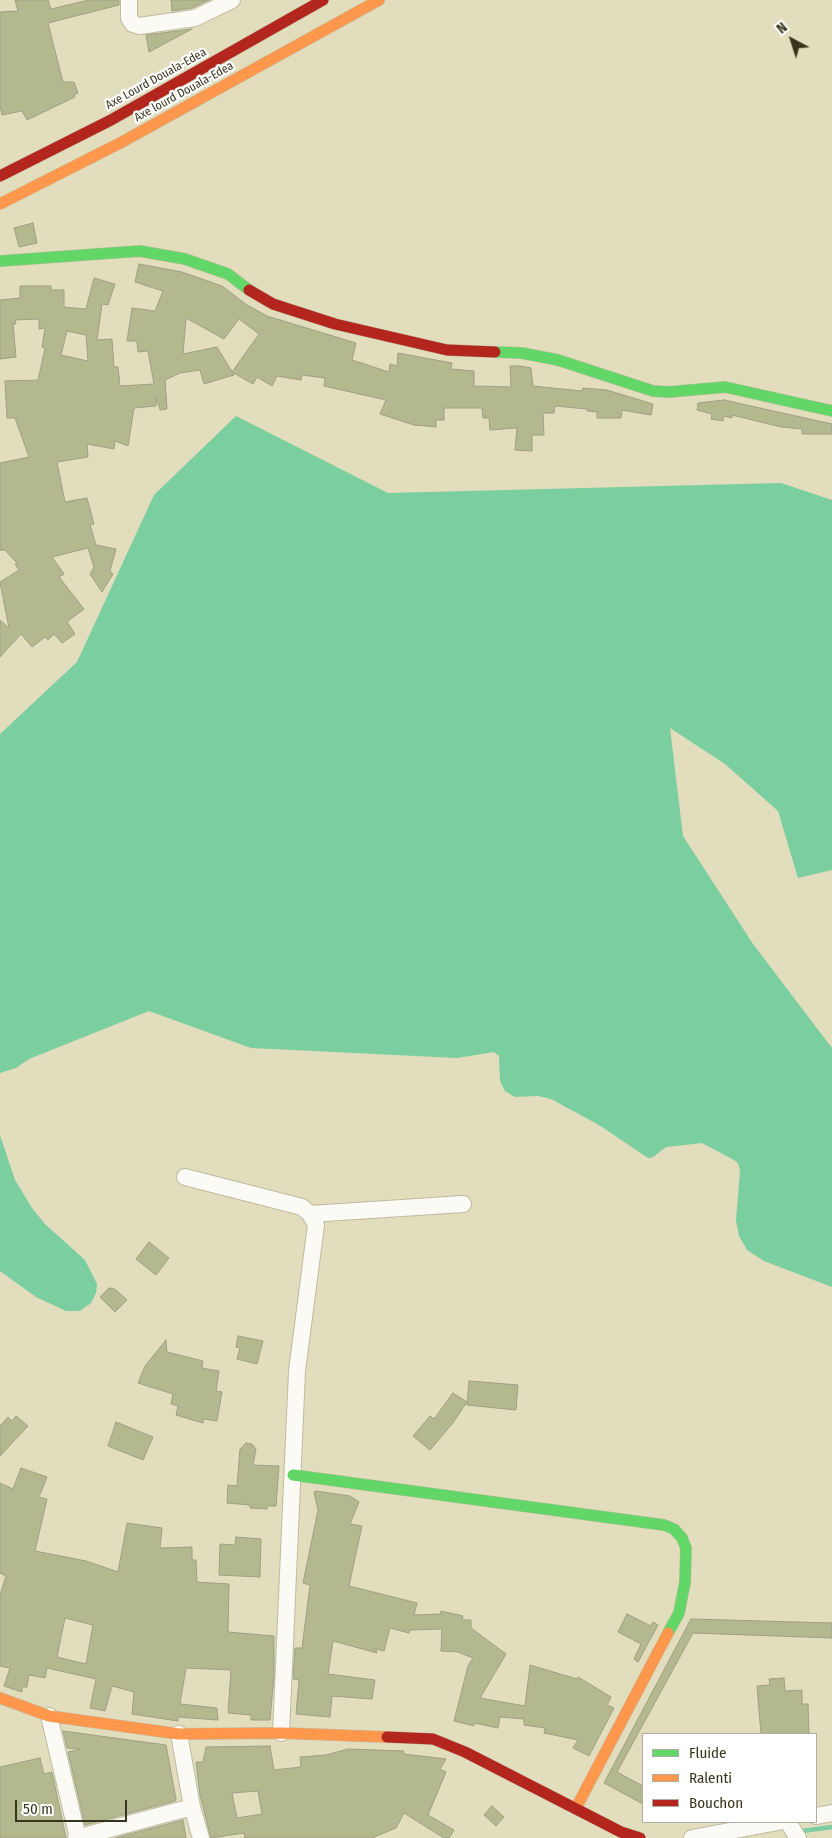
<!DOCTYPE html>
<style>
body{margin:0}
#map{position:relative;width:832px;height:1838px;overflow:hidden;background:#e2ddbc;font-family:"Fira Sans Condensed",sans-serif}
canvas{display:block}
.legend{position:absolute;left:642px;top:1733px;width:175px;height:90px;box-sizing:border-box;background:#fff;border:1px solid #afaea4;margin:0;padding:6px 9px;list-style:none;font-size:15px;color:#38341b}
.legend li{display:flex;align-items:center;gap:10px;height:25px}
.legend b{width:25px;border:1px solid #afaea4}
.north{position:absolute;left:767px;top:15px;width:50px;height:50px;-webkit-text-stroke:4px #fff;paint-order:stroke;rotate:320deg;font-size:14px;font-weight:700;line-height:20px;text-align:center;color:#38341b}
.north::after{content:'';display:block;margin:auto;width:18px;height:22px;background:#38341b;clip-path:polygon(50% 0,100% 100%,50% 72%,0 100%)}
.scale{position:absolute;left:15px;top:1800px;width:112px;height:22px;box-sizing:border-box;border:2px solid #38341b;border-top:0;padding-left:6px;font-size:15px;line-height:18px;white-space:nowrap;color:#38341b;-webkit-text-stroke:4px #fff;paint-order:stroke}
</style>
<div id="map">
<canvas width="832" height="1838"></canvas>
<ul class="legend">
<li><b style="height:6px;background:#63d668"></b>Fluide</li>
<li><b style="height:6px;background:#ff974d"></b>Ralenti</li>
<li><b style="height:6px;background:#b3261e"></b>Bouchon</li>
</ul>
<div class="north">N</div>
<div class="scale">50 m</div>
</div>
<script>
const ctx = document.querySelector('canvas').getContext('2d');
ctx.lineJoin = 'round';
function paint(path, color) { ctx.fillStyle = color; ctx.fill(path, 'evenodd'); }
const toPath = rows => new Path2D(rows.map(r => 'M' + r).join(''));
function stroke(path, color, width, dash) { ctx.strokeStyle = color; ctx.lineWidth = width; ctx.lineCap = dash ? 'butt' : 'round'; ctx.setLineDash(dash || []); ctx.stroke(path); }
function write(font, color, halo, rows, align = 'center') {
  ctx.font = font + ' "Fira Sans Condensed",sans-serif'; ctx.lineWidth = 4.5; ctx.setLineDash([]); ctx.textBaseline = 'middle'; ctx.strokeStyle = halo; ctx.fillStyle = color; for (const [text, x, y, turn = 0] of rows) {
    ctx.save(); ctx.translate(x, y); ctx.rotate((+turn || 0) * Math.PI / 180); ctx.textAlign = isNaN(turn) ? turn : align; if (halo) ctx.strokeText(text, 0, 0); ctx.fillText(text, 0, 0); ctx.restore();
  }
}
paint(toPath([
 [236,416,388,493,781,483,832,500,832,870,798,878,778,811,725,764,670,728,683,836,753,944,832,1048,832,1287,764,1261,747,1250,739,1236,736,1220,740,1171,738,1163,734,1160,702,1143,666,1147,653,1157,648,1158,599,1125,551,1099,538,1096,515,1097,505,1091,500,1081,499,1056,494,1052,457,1058,251,1048,149,1011,29,1059,16,1068,0,1073,0,734,77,662,154,495],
 [0,1135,15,1180,32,1208,45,1224,85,1260,97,1284,96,1293,91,1303,80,1311,66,1311,36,1297,0,1271]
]), '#7ace9f');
stroke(toPath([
 [802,1831,832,1827]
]), '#7ace9f', 4.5);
const building = toPath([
 [15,0,48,0,51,9,89,0,119,0,119,5,48,23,63,82,74,82,78,93,74,95,75,97,27,120,22,111,2,115,0,106,0,12,18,11,15,0],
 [171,0,209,0,192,8,172,11,171,0],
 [192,29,149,52,146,35,192,29],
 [33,223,37,243,19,247,14,228,33,223],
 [139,264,182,272,222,286,247,305,267,316,356,343,352,360,389,372,390,364,397,366,398,353,452,363,451,369,474,371,474,386,511,387,510,366,520,366,531,368,533,386,582,391,583,388,607,390,653,404,651,415,622,410,621,418,597,418,597,412,587,411,587,409,555,406,554,413,543,413,544,435,532,435,532,451,515,450,517,428,490,430,489,418,483,418,482,408,444,408,444,420,436,420,436,427,414,425,380,414,386,400,324,386,325,378,302,375,301,380,277,376,272,386,257,377,253,384,232,372,259,334,239,319,224,339,186,318,183,354,217,347,234,375,204,384,200,370,180,373,165,380,167,409,160,410,157,398,156,406,134,408,128,446,115,441,114,449,87,444,88,457,57,462,65,502,87,498,94,524,90,525,96,545,116,549,110,571,113,574,102,592,90,574,94,567,88,548,52,557,64,574,59,577,84,609,67,622,75,634,62,643,54,634,48,640,45,637,32,647,21,634,0,657,0,620,9,628,0,582,19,570,15,564,17,563,5,550,0,550,0,463,29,457,15,418,7,418,5,381,38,380,45,348,42,347,45,328,39,329,39,319,15,320,16,324,13,324,16,357,0,359,0,300,20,298,20,286,51,286,51,290,64,290,64,307,86,309,94,278,115,284,108,305,102,304,97,340,112,339,114,367,118,367,120,386,154,384,148,351,138,352,137,341,127,341,132,308,155,311,163,291,135,282,139,264],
 [67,331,86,335,88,361,61,355,67,331],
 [724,400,832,424,832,434,802,434,802,429,781,427,732,415,732,418,724,416,723,421,711,419,712,414,697,410,698,403,724,400],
 [149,1242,169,1258,156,1275,136,1259,149,1242],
 [109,1288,115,1289,127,1300,115,1312,100,1297,109,1288],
 [238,1336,263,1341,257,1364,237,1359,240,1348,236,1347,238,1336],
 [166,1340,167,1352,203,1361,202,1368,219,1371,216,1391,222,1392,217,1421,203,1419,203,1423,176,1415,178,1406,171,1404,173,1394,138,1383,145,1366,166,1340],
 [469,1381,518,1385,516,1410,467,1405,469,1381],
 [453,1393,467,1402,452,1424,430,1450,413,1436,430,1416,434,1419,453,1393],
 [16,1416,28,1426,0,1456,0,1426,8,1417,12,1421,16,1416],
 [116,1422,153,1437,143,1460,108,1446,116,1422],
 [246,1443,252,1444,256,1449,253,1465,279,1466,276,1506,267,1506,267,1509,250,1508,250,1505,227,1503,228,1485,237,1486,240,1449,246,1443],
 [21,1468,47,1477,39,1497,47,1499,35,1551,86,1561,118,1572,127,1523,162,1528,160,1548,192,1547,192,1560,196,1560,197,1582,229,1584,228,1632,274,1636,274,1676,270,1720,251,1720,251,1715,228,1713,231,1670,186,1668,180,1704,217,1708,218,1720,178,1717,178,1721,132,1714,134,1692,112,1686,105,1711,90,1708,96,1679,47,1668,45,1678,29,1675,27,1687,22,1687,22,1692,4,1686,10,1668,0,1666,0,1595,6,1576,0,1573,0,1483,13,1489,21,1468],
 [65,1618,93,1625,86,1664,57,1657,65,1618],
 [316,1491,350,1496,359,1502,350,1524,362,1526,349,1586,417,1603,414,1615,440,1614,441,1611,463,1616,462,1620,471,1620,471,1628,506,1654,480,1698,525,1706,530,1665,577,1679,578,1677,611,1697,607,1705,614,1708,589,1756,573,1748,578,1740,544,1733,545,1728,524,1725,524,1719,500,1717,498,1728,474,1723,474,1726,454,1721,468,1666,473,1658,458,1652,441,1651,442,1629,410,1630,409,1633,390,1628,384,1651,376,1649,377,1653,333,1641,328,1674,375,1680,372,1699,332,1696,330,1717,296,1714,299,1680,293,1679,295,1648,302,1648,310,1585,303,1583,318,1510,314,1492,316,1491],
 [236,1537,261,1539,260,1577,219,1575,220,1544,235,1545,236,1537],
 [627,1614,651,1626,653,1622,658,1625,638,1662,634,1659,641,1644,618,1632,627,1614],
 [691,1619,832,1623,832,1638,693,1633,617,1772,643,1786,643,1804,604,1783,691,1619],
 [784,1678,785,1691,802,1690,802,1704,808,1704,809,1734,761,1734,757,1686,770,1685,769,1679,784,1678],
 [63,1731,166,1745,176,1799,175,1801,85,1825,68,1752,80,1749,67,1748,63,1731],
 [270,1746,274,1770,301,1767,300,1757,326,1755,348,1749,404,1751,404,1754,446,1759,440,1769,446,1772,428,1815,454,1830,449,1838,444,1838,404,1813,396,1828,372,1838,245,1838,244,1833,211,1838,200,1795,196,1762,203,1762,206,1747,270,1746],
 [258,1791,262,1814,237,1818,232,1793,258,1791],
 [40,1758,44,1774,52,1772,66,1838,0,1838,0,1767,40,1758],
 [492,1806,504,1817,496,1826,484,1815,492,1806],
 [183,1820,186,1838,115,1838,183,1820]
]);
paint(building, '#b4b88e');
stroke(building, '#9e9f86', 1);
const street = toPath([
 [129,0,129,18,133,24,139,26,195,18,232,0],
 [185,1177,302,1207,310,1214,316,1225,297,1371,281,1733],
 [310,1214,463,1204],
 [49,1716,78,1838],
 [179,1734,192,1807,201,1838],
 [816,1816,832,1813],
 [788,1822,798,1838],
 [76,1838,192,1807],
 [692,1838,778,1822]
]);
const fast = toPath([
 [0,261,140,251,185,259,228,274,249,290],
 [495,352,522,353,558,360,653,391,669,392,725,387,832,411],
 [293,1475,664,1525,674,1529,682,1538,686,1548,685,1582,679,1613,668,1633]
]);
const slow = toPath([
 [0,204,122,142,379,0],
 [0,1698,49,1716,179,1734,281,1733,387,1737],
 [576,1808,668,1633]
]);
const jam = toPath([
 [0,176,111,120,323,0],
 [249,290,273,304,335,324,447,350,495,352],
 [387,1737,433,1739,465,1752,621,1832,640,1838]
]);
stroke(street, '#bfbba1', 18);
stroke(fast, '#bfbba1', 12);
stroke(slow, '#bfbba1', 12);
stroke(jam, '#bfbba1', 12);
stroke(street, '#fbfaf5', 16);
stroke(fast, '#63d668', 11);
stroke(slow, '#ff974d', 11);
stroke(jam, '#b3261e', 11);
write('12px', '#38341b', '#fff', [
 ["Axe Lourd Douala-Edea",156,79,-29],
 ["Axe lourd Douala-Edea",184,92,-29]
]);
</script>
